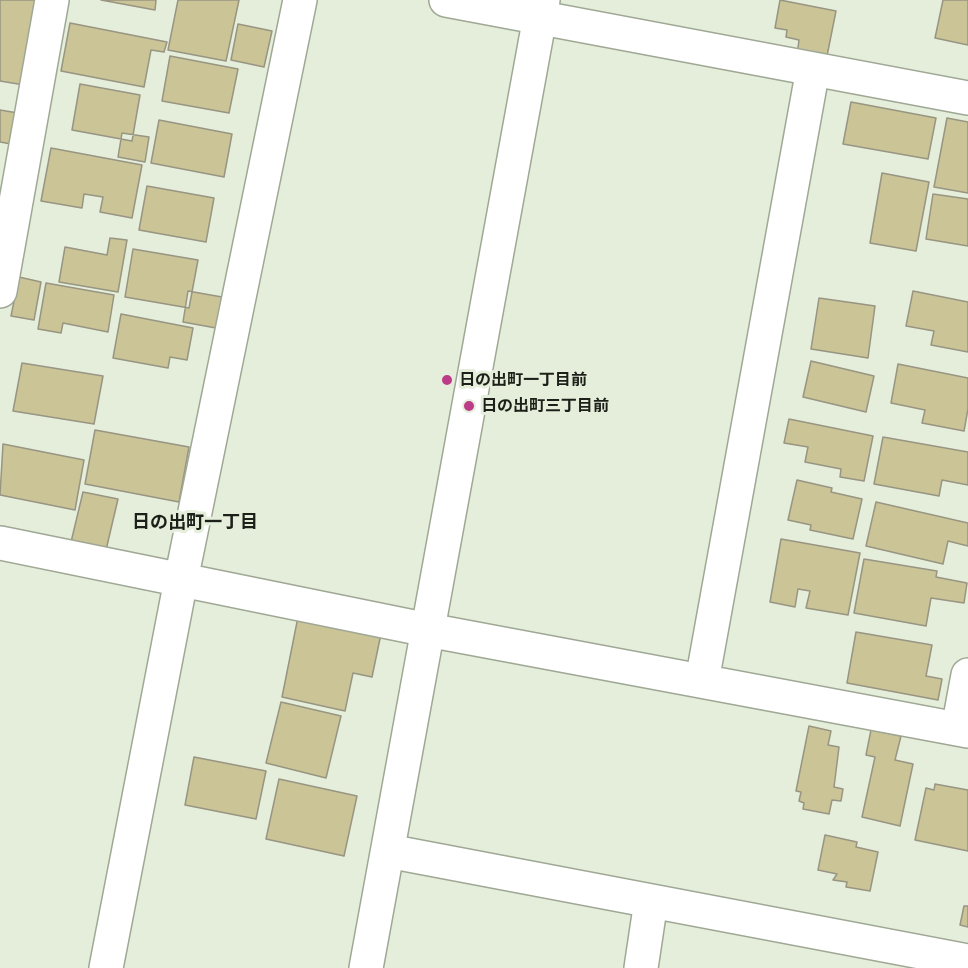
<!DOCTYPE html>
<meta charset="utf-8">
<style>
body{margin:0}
canvas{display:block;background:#e4eeda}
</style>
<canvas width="968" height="968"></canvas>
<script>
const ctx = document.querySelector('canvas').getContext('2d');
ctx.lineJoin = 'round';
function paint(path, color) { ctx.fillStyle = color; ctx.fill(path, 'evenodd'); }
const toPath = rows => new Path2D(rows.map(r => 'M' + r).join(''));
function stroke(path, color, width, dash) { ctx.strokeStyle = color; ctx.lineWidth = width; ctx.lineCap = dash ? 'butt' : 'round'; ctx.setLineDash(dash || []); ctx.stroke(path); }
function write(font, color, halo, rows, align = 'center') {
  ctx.font = font + ' Rubik,"Noto Sans JP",sans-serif'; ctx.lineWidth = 6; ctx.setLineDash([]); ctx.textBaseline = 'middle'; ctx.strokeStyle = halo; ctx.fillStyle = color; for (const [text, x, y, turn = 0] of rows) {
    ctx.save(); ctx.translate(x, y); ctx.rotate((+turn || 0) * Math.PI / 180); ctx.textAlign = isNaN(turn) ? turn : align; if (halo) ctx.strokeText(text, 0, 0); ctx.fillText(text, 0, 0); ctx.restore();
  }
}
const building = toPath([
 [0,0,40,0,24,85,0,81,0,0],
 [101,0,156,0,155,10,101,0],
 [178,0,239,0,226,61,168,50,178,0],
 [780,0,836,11,826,61,797,55,799,40,786,37,787,30,775,28,780,0],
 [943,0,968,0,968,45,935,38,943,0],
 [70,23,167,42,164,52,151,50,144,87,61,71,70,23],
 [238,24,272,31,264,67,231,60,238,24],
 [170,56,238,69,229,113,162,101,170,56],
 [80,84,140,95,132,141,72,130,80,84],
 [851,102,936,118,928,159,843,144,851,102],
 [0,110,18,113,11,144,0,142,0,110],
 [947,118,968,122,968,193,934,187,947,118],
 [159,120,232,134,224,177,151,163,159,120],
 [122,133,149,137,145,162,118,157,122,133],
 [51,148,142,165,132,218,100,212,103,197,84,194,82,208,41,201,51,148],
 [882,173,929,182,916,251,870,243,882,173],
 [147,186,214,198,206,242,139,230,147,186],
 [933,194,968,199,968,246,926,239,933,194],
 [110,238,127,240,118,292,59,282,65,247,107,255,110,238],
 [133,249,198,260,189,308,125,297,133,249],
 [19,277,41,282,34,320,11,316,19,277],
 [46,283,114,295,108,332,63,323,61,333,38,329,46,283],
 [188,291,222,297,216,328,183,322,188,291],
 [913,291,968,302,968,352,931,345,934,331,906,326,913,291],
 [819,298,875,306,868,358,811,349,819,298],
 [121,314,193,328,187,360,170,357,168,368,113,358,121,314],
 [811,361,874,376,866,412,803,397,811,361],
 [22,363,103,376,94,424,13,411,22,363],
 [898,364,968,378,968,409,964,431,922,423,925,410,891,403,898,364],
 [789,419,873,436,864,481,840,477,841,469,805,462,808,447,784,443,789,419],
 [95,430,189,447,179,502,85,484,95,430],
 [883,437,968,452,968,485,942,480,939,496,874,484,883,437],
 [3,444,84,460,75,510,0,495,3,444],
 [797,480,832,488,831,492,862,499,853,539,810,530,811,525,788,520,797,480],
 [83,492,118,499,106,550,71,542,83,492],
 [876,502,968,523,968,546,948,541,943,564,866,546,876,502],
 [781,539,860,553,848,615,806,608,810,591,798,589,795,607,770,602,781,539],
 [864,559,937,571,936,577,967,583,964,603,931,598,926,626,854,613,864,559],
 [298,617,381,634,372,677,353,673,345,711,282,697,298,617],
 [856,632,932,645,926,676,942,679,938,700,847,683,856,632],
 [281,702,341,716,326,778,266,763,281,702],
 [809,726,831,731,828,745,839,747,834,787,843,789,841,801,832,800,829,814,803,809,804,803,799,801,801,792,796,791,809,726],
 [871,730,901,736,895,760,913,764,900,826,862,817,875,757,866,755,871,730],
 [194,757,266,771,256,819,185,805,194,757],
 [279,779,357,796,344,856,266,839,279,779],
 [935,784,968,790,968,851,915,840,926,788,934,790,935,784],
 [825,835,857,842,856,847,878,852,870,891,846,887,847,882,833,880,837,874,818,870,825,835],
 [964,906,968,906,968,927,960,925,964,906]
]);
paint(building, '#cac497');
stroke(building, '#989582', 1.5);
const street = toPath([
 [446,0,968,98],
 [0,291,52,0],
 [0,543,428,630,968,731],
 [702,681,813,69],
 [958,729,968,675],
 [388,851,968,961],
 [106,968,181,580,300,0],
 [641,968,651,901]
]);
const secondary = toPath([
 [366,968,543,0]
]);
stroke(street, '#9fa895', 36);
stroke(secondary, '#9fa895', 36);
stroke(street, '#fff', 33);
stroke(secondary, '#fff', 33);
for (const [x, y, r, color] of [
 [447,380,6,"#bc3c88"],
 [469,406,6,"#bc3c88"]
]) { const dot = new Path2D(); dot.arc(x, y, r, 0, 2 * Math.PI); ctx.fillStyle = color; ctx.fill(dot); stroke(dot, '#e4eeda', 2); }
write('bold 16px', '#1c2019', '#e4eeda', [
 ["日の出町一丁目前",459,380],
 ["日の出町三丁目前",481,406]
], 'left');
write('bold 18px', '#1c2019', '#e4eeda', [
 ["日の出町一丁目",195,523]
]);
</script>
